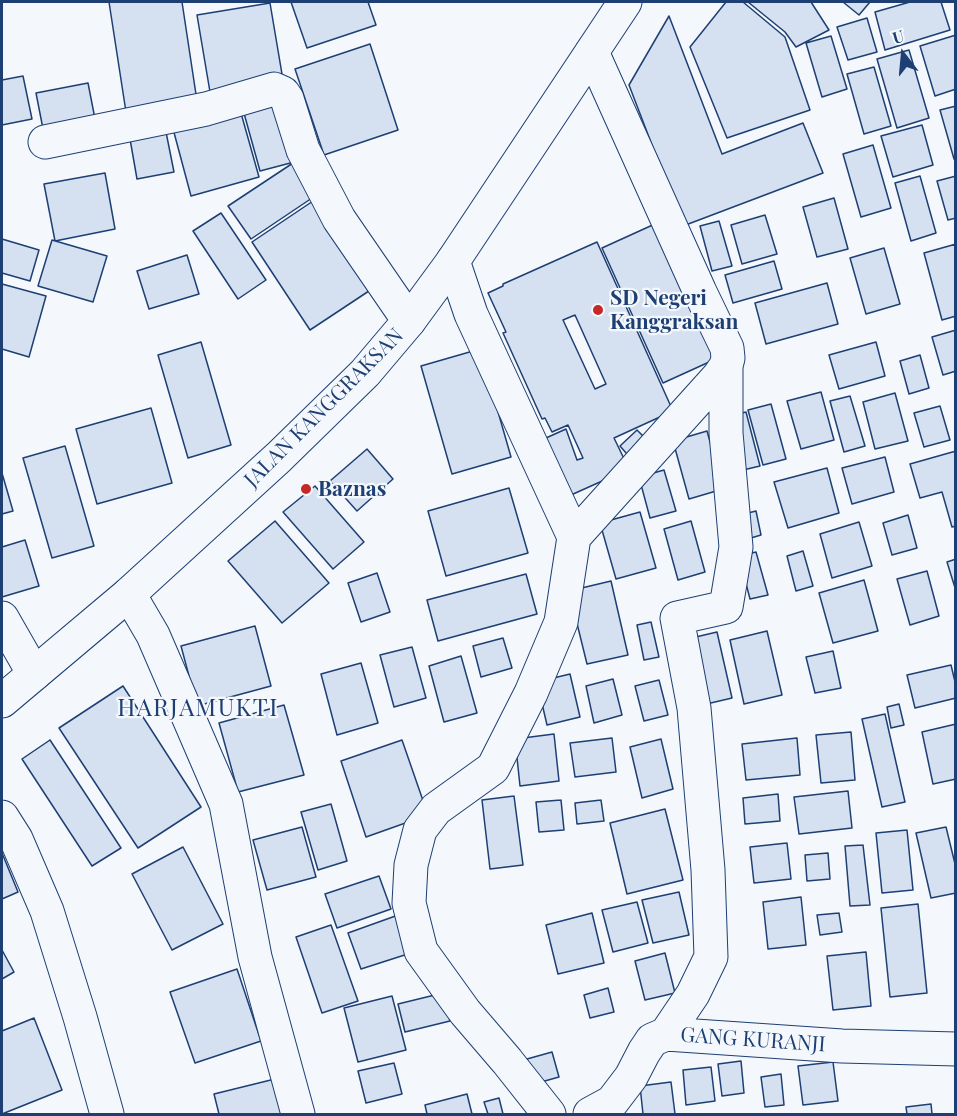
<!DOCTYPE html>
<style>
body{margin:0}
#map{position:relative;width:957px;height:1116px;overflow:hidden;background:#f4f7fb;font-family:"Playfair Display",serif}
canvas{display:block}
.frame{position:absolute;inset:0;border:3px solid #1d3f73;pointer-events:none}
.north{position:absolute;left:873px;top:24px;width:60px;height:60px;-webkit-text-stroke:4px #f4f7fb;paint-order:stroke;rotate:344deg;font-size:16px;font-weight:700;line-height:24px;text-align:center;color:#1d3f73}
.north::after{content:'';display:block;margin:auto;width:21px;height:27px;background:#1d3f73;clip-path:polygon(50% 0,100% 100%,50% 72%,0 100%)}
</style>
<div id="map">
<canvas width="957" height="1116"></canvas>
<div class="frame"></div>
<div class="north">U</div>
</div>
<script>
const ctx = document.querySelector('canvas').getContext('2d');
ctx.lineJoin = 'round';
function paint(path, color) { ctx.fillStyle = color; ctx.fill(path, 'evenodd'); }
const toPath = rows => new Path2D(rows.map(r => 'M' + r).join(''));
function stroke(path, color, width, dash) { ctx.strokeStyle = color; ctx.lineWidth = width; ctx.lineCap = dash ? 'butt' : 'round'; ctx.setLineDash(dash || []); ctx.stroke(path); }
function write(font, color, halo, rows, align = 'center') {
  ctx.font = font + ' "Playfair Display",serif'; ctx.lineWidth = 4.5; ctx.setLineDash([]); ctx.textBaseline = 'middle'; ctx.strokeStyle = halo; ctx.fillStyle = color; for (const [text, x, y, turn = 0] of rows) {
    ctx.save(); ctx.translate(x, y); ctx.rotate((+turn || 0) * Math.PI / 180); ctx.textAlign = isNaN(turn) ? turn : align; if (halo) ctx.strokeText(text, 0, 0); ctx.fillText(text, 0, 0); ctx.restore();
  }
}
const building = toPath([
 [109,2,182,2,197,101,126,112,109,2],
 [291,2,368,2,376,25,307,48,291,2],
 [726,2,743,2,785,37,810,110,727,138,690,47,726,2],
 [748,2,811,2,829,30,796,47,785,32,748,2],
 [843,2,870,2,859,15,843,2],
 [910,2,941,2,950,30,885,50,875,12,910,2],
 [270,3,283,80,210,92,197,15,270,3],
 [669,16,722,154,803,123,823,173,683,226,629,85,669,16],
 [867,18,877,52,848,60,837,27,867,18],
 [956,35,956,89,935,96,920,46,956,35],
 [831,36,847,89,822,97,806,43,831,36],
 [370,44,398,130,324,155,295,69,370,44],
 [909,50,929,118,897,128,877,59,909,50],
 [874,67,891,126,864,134,847,74,874,67],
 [23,76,32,119,2,125,2,80,23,76],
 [88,83,96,124,44,134,36,93,88,83],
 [280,95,298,161,260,171,242,106,280,95],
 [239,106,259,177,191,196,172,125,239,106],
 [956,106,956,159,954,159,940,110,956,106],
 [922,125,933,165,893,177,881,136,922,125],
 [166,132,174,172,137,179,130,139,166,132],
 [873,145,891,208,861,217,843,154,873,145],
 [293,163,315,196,251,239,228,206,293,163],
 [105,173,115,229,55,241,44,184,105,173],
 [920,176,936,233,911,241,895,183,920,176],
 [956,176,956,218,948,220,937,181,956,176],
 [319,197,378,285,310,330,252,242,319,197],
 [834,198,848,249,817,257,803,207,834,198],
 [221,213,266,280,238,299,193,231,221,213],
 [765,215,777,254,742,264,731,225,765,215],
 [719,221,732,266,712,271,700,226,719,221],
 [657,223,718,358,663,383,602,248,657,223],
 [2,239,39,250,30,281,2,273,2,239],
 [52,240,107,256,93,302,38,286,52,240],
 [597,242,673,411,614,438,629,469,571,495,546,438,566,429,577,460,583,458,568,425,552,432,545,418,542,419,503,333,506,332,488,293,503,286,503,284,597,242],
 [575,315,606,384,595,389,563,320,575,315],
 [956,244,956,316,942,320,924,253,956,244],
 [884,248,900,304,866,314,850,258,884,248],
 [187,255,199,294,149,309,137,271,187,255],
 [774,261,782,289,733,303,725,275,774,261],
 [827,283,838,324,766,344,755,303,827,283],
 [2,284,46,296,29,357,2,349,2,284],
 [956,330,956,371,943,375,932,337,956,330],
 [201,342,231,445,188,458,158,355,201,342],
 [876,342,885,376,839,389,829,355,876,342],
 [480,349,511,457,452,474,421,366,480,349],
 [920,355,929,388,909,394,900,361,920,355],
 [821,392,834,440,801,449,787,401,821,392],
 [895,393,908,441,875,449,863,402,895,393],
 [850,396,865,446,844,452,830,401,850,396],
 [771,404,786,459,763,465,748,410,771,404],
 [940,406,950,440,924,447,914,413,940,406],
 [151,408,172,483,97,504,76,429,151,408],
 [746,412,760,466,743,470,730,416,746,412],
 [637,430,651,444,633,461,620,446,637,430],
 [707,431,723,489,689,499,673,441,707,431],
 [65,446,94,546,52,558,23,458,65,446],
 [367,449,393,479,357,511,330,481,367,449],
 [956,451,956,526,952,527,942,492,920,498,910,464,956,451],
 [885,457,894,492,852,504,842,468,885,457],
 [827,468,839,513,788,528,774,482,827,468],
 [664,470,676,511,650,518,639,477,664,470],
 [2,473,13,511,2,514,2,473],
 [315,486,364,542,333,569,283,512,315,486],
 [509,488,528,553,446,576,428,511,509,488],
 [756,511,761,535,741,541,736,516,756,511],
 [640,512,656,568,616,579,600,523,640,512],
 [908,515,917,548,892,555,883,523,908,515],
 [275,521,329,583,282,623,228,561,275,521],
 [691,521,705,572,678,580,664,529,691,521],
 [859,522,872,566,832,578,820,534,859,522],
 [25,540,39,586,2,597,2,547,25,540],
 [803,551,813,586,796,591,787,556,803,551],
 [756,552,768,595,750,599,739,556,756,552],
 [956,559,956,591,947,562,956,559],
 [927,571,939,616,910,625,897,579,927,571],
 [377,573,390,612,361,622,348,583,377,573],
 [526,574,537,614,438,641,427,600,526,574],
 [864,580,878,631,833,643,819,593,864,580],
 [611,581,628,655,587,664,569,591,611,581],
 [651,622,659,657,644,660,637,625,651,622],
 [255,626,271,686,197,706,181,646,255,626],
 [767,631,782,695,744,704,730,640,767,631],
 [717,632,732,698,698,706,683,640,717,632],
 [503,638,512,668,481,677,473,646,503,638],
 [412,647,426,698,394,707,380,655,412,647],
 [833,651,841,688,815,693,806,657,833,651],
 [461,656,477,713,444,722,429,666,461,656],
 [361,663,378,723,337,735,321,674,361,663],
 [951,665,956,686,956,698,915,708,907,675,951,665],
 [570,674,580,717,547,725,537,682,570,674],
 [613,679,622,715,594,723,586,686,613,679],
 [659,680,668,715,644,721,635,686,659,680],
 [123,686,201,807,138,848,59,728,123,686],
 [899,704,904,725,891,728,887,707,899,704],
 [284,705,304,775,238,792,219,723,284,705],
 [885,714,905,802,882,807,862,719,885,714],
 [956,724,956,779,933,784,922,732,956,724],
 [851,732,855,780,821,783,816,735,851,732],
 [554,734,559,781,520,786,515,739,554,734],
 [612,738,616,772,575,777,570,743,612,738],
 [797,738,800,775,746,780,742,744,797,738],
 [661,739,673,789,642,798,630,747,661,739],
 [50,740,121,848,92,866,22,759,50,740],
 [402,740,428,815,366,837,341,761,402,740],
 [848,791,852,828,799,834,794,797,848,791],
 [778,794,780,821,745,824,743,798,778,794],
 [514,796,523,865,490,869,482,800,514,796],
 [561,800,564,830,539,832,536,802,561,800],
 [601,800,604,821,577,824,575,803,601,800],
 [331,804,347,861,318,870,301,812,331,804],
 [665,809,683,880,627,894,610,823,665,809],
 [302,827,316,877,267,890,253,840,302,827],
 [946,827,956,868,956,893,931,898,916,833,946,827],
 [907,830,913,890,882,893,876,833,907,830],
 [787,843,791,879,754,883,750,847,787,843],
 [863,845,870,905,850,906,845,846,863,845],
 [183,847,223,924,172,950,132,874,183,847],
 [2,853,18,892,2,899,2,853],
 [828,853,830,879,807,881,805,855,828,853],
 [379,876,391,909,337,928,325,894,379,876],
 [679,892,689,935,653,943,642,900,679,892],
 [801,897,806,945,768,949,763,902,801,897],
 [637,902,648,943,613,952,602,910,637,902],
 [918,904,927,993,890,997,881,908,918,904],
 [592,913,604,963,558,974,546,925,592,913],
 [839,913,842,932,820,935,817,915,839,913],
 [401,914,414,952,361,969,348,933,401,914],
 [331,925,358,1001,322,1013,296,937,331,925],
 [2,950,14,972,2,979,2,950],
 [866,952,871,1006,833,1010,827,956,866,952],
 [665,953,675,993,645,1000,635,961,665,953],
 [237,969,261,1041,195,1063,170,992,237,969],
 [608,988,614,1012,590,1018,584,995,608,988],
 [443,993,450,1021,405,1032,398,1004,443,993],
 [392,996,406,1050,358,1062,344,1008,392,996],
 [34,1018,62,1090,2,1114,2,1031,34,1018],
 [552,1052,559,1077,534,1084,527,1059,552,1052],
 [741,1061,744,1093,722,1096,718,1064,741,1061],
 [833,1062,838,1101,803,1105,798,1066,833,1062],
 [394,1063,402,1094,366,1103,358,1071,394,1063],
 [711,1067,715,1101,686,1105,683,1070,711,1067],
 [781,1074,784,1105,765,1107,761,1077,781,1074],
 [283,1077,292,1114,219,1114,214,1094,283,1077],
 [671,1082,675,1114,643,1114,640,1086,671,1082],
 [467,1094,472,1114,427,1114,425,1105,467,1094],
 [499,1098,503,1114,488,1114,484,1102,499,1098],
 [931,1104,932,1114,907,1114,906,1107,931,1104]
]);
paint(building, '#d5e0f0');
stroke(building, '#1d3f73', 1.5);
const minor = toPath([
 [45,142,206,109,274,89,283,93,287,99,303,150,339,219,409,321],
 [453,261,471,314,574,537,561,622,531,693,493,768,436,809,420,830,411,865,409,903,421,951,465,1012,507,1061,549,1114],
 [574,537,719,376,726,366,728,358,727,348,700,292,592,52],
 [129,594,153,635,226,804,255,957,298,1114],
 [2,618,34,674],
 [2,817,16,839,47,911,80,1017,107,1114],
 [666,1034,693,994,711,957,708,870,694,708,677,618,726,607,736,547,726,433,726,366],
 [590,1114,612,1102,631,1077,644,1052,652,1040,666,1034,842,1046,956,1049]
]);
const highway = toPath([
 [2,701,129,594,279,457,365,373,409,321,453,261,625,2]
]);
stroke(minor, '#1d3f73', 35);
stroke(highway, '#1d3f73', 35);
stroke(minor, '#f4f7fb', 33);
stroke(highway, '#f4f7fb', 33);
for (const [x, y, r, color] of [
 [598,310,6,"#c62828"],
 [306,489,6,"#c62828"]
]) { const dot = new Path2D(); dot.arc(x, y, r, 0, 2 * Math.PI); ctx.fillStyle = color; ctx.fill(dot); stroke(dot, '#f4f7fb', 2); }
write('bold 21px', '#1d3f73', '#f4f7fb', [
 ["SD Negeri",610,298],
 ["Kanggraksan",610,322],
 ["Baznas",318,489]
], 'left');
write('21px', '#1d3f73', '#f4f7fb', [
 ["JALAN KANGGRAKSAN",324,408,-45],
 ["GANG KURANJI",753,1040,4]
]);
ctx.letterSpacing = '1.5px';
write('24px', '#1d3f73', '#f4f7fb', [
 ["HARJAMUKTI",198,709]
]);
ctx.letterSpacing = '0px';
</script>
